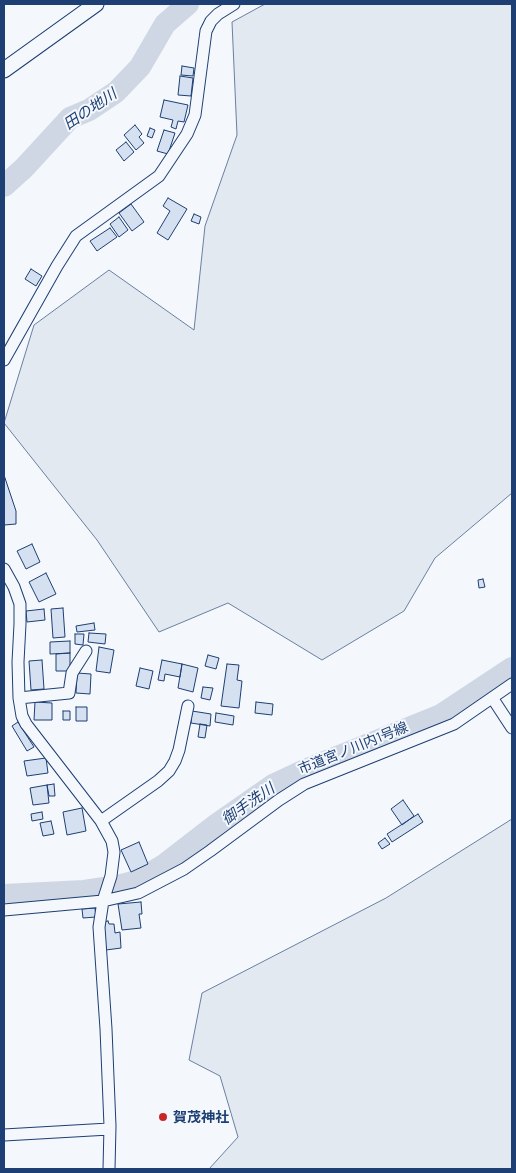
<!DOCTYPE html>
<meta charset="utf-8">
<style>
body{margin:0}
#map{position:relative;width:516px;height:1173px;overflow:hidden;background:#f4f7fb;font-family:Barlow,sans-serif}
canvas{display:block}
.frame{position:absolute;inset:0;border:5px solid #1d3f73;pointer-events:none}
</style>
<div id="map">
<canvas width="516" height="1173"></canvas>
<div class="frame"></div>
</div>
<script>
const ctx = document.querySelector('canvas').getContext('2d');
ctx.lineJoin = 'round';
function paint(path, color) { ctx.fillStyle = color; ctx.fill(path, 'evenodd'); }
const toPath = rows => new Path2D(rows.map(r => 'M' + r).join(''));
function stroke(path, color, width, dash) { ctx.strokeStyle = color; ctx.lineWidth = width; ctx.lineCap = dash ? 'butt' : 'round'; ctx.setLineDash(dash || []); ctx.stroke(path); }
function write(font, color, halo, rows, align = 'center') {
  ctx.font = font + ' Barlow,"Noto Sans JP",sans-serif'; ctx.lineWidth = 4; ctx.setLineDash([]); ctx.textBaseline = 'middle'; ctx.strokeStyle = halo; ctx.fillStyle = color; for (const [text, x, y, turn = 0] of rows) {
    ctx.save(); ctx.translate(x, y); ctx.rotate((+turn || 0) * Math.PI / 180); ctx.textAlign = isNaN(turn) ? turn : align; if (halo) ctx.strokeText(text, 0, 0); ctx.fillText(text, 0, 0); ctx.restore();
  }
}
const green = toPath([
 [265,4,512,4,512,493,435,558,404,611,322,660,228,603,159,632,97,540,4,423,34,325,109,270,194,330,205,226,237,135,232,22,265,4],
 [512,819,512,1169,209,1169,238,1137,220,1076,189,1060,202,993,386,898,512,819]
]);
paint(green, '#e3e9f0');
stroke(green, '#687fa3', 1);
stroke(toPath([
 [4,186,24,168,70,118,89,110,116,92,140,67,165,24,188,4],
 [4,895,84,891,118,886,137,881,164,865,217,824,273,785,305,770,441,715,512,668]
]), '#cfd7e4', 22);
const building = toPath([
 [182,66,194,68,193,76,181,75,182,66],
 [180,76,193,78,191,96,178,95,180,76],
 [164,100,188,105,184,122,178,121,176,129,171,127,173,120,160,117,164,100],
 [135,125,142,134,139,137,144,143,136,150,124,135,135,125],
 [150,128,155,130,152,138,147,136,150,128],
 [164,130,175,133,168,154,157,151,164,130],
 [126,142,134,152,124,161,116,150,126,142],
 [168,198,187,209,168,240,157,233,170,211,163,206,168,198],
 [131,204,144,222,132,231,119,213,131,204],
 [194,214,201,217,199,224,191,221,194,214],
 [119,217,128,230,119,237,110,224,119,217],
 [110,228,117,237,97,251,90,241,110,228],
 [31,269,42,276,36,286,25,279,31,269],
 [4,475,16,511,16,524,4,525,4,475],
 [32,544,40,562,26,569,17,551,32,544],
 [46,573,56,594,39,602,29,582,46,573],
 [483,579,485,587,479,588,478,580,483,579],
 [63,608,65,637,53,638,51,609,63,608],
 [44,609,45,620,27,622,26,611,44,609],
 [94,623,95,630,77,632,76,626,94,623],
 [89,633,106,634,105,644,88,642,89,633],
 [75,634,84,634,83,645,75,644,75,634],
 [70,641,70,653,50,654,50,642,70,641],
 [99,647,114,650,110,673,96,671,99,647],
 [70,653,70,671,56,671,56,654,70,653],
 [208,655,219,658,216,669,205,666,208,655],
 [42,660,44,689,31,690,29,661,42,660],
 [162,660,182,664,180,677,165,674,164,681,158,680,162,660],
 [182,664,198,668,193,692,178,688,182,664],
 [227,664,239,665,237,680,242,681,239,708,221,706,227,664],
 [140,668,153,671,149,689,136,686,140,668],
 [77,673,91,674,90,694,76,693,77,673],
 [203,687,213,688,210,700,201,698,203,687],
 [35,702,52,703,52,720,34,720,35,702],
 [256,702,273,704,272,715,255,713,256,702],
 [76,707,87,707,87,721,76,721,76,707],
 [63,711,70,711,70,720,63,720,63,711],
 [192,711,211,714,210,726,191,723,192,711],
 [216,713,234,716,233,725,215,722,216,713],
 [18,722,34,747,27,751,12,726,18,722],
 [200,724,207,725,205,738,198,737,200,724],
 [46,758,48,773,27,776,24,761,46,758],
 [54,784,55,796,49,796,47,785,54,784],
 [47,785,49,803,33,805,30,788,47,785],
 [403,800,414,816,402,825,391,809,403,800],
 [82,808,86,831,67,835,63,812,82,808],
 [42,812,43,819,32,821,31,814,42,812],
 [418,814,423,822,392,842,387,834,418,814],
 [51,821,54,834,43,836,40,823,51,821],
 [385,838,390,844,382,849,378,843,385,838],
 [139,842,148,864,131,872,121,850,139,842],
 [141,902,142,914,139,914,141,928,122,930,118,904,141,902],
 [95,908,96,917,83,918,82,909,95,908],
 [108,921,109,924,114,924,115,933,120,932,121,948,106,950,103,922,108,921]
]);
paint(building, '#d5e0f0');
stroke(building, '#1d3f73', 1);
const street = toPath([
 [4,360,57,266,76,236,159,176,187,134,195,115,206,31,211,21,218,14,234,4],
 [4,569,14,587,20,604,20,624,18,662,19,698,22,716,26,724,101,821,112,841,114,852,111,876,103,901,99,927,106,1029,110,1126,109,1169],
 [19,698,69,693,72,673,86,651],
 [493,699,512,728],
 [101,821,158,781,169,771,175,761,179,750,188,706],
 [4,910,103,901,138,893,184,869,210,851,279,800,304,784,454,724,512,684],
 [4,1135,109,1129]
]);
const secondary = toPath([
 [4,70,96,4]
]);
stroke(street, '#1d3f73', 13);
stroke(secondary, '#1d3f73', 17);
stroke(street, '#f4f7fb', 11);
stroke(secondary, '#f4f7fb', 15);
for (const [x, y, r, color] of [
 [163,1117,5,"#c62828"]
]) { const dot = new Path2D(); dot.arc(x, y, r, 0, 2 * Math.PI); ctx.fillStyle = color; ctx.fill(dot); stroke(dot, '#f4f7fb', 2); }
write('14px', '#1d3f73', '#f4f7fb', [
 ["市道宮ノ川内1号線",353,748,-22]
]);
write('bold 14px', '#1d3f73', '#f4f7fb', [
 ["賀茂神社",173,1117]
], 'left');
write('italic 15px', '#1d3f73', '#f4f7fb', [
 ["田の地川",90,109,-34],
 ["御手洗川",248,804,-35]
]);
</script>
